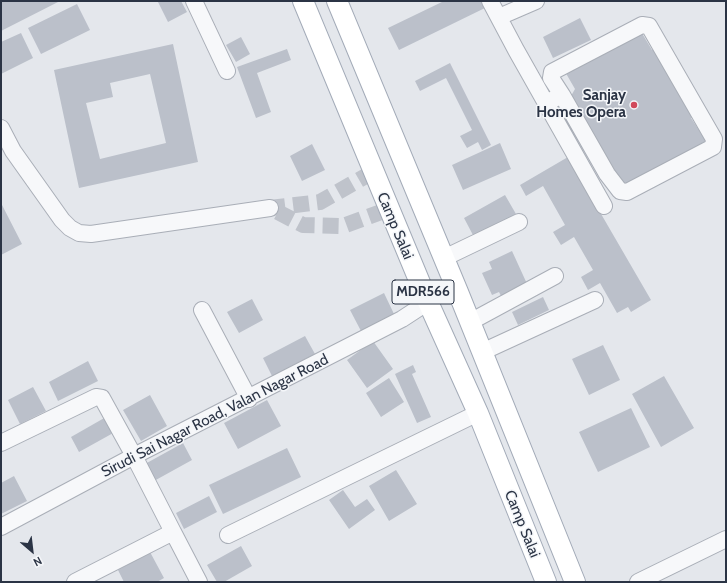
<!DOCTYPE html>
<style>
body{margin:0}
#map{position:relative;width:727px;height:583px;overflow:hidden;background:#e4e7ec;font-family:Cabin,sans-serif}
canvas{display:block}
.frame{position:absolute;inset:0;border:2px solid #2b3445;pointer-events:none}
.north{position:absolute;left:12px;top:531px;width:40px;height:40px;-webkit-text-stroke:3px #f4f6f9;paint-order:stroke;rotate:152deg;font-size:11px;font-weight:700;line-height:16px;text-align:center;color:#2b3445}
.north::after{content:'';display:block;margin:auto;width:14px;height:18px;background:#2b3445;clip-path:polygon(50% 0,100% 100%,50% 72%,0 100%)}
</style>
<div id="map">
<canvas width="727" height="583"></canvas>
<div class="frame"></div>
<div class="north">N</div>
</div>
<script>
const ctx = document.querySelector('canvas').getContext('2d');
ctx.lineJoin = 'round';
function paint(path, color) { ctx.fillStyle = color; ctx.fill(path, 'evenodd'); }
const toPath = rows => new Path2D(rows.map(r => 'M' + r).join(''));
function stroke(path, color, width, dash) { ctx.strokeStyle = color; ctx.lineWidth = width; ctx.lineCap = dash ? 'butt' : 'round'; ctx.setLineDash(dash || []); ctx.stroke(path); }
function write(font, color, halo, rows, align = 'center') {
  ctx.font = font + ' Cabin,sans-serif'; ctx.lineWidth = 3; ctx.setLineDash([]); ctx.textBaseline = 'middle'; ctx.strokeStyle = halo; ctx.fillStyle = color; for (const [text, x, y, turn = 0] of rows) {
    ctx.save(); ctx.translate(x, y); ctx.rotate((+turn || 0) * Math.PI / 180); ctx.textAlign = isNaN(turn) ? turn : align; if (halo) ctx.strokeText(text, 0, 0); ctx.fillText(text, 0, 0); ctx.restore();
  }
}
paint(toPath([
 [1,1,60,1,1,31],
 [181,1,187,12,168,22,158,2],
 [444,1,484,1,487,7,399,50,388,28],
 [77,4,90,30,41,54,28,28],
 [580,18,591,40,553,58,543,37],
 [640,30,652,50,659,48,696,115,691,118,706,141,624,186,612,166,606,167,571,96,575,89,564,70],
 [21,33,33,58,1,74,1,42],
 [241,37,250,54,236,62,226,45],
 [173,44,198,162,79,188,54,70],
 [150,74,166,143,100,159,86,103,113,97,110,83],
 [287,49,291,60,257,73,271,112,256,118,237,67],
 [450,63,491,145,482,150,478,142,467,148,460,136,472,130,446,78,420,91,415,81],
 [500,143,511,169,463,190,452,165],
 [312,144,325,170,302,181,290,156],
 [568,157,651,300,631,312,628,307,617,313,600,283,588,290,581,277,593,270,574,237,561,245,553,232,565,225,543,186,526,196,520,185],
 [505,195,516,214,474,237,464,218],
 [1,203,22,244,1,255],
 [512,251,528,286,503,300,499,292,492,295,482,273,492,269,489,262],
 [384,293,394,314,361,331,350,310],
 [543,297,549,310,518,325,512,312],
 [252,299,263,320,239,333,227,312],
 [305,336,315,354,272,376,263,358],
 [373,341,393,369,367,388,347,360],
 [603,345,620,380,589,395,572,359],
 [88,361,98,381,58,401,49,382],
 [413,365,416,372,412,374,431,417,417,423,395,374],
 [664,376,694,428,661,447,632,394],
 [389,378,404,402,381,417,366,393],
 [33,387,46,411,20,424,8,400],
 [150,395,167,426,141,441,123,410],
 [267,400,281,426,238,449,224,423],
 [631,408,650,447,598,472,579,432],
 [106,417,115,432,79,452,71,437],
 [183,443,192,460,154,481,145,464],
 [287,448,301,477,223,514,209,485],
 [396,470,417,504,389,521,369,486],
 [14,476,27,501,1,514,1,483],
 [343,490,355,507,367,499,375,510,349,529,329,500],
 [209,496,217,512,184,529,176,513],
 [241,546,252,566,224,582,217,582,207,565],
 [150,552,164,578,157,582,124,582,118,570]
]), '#bbc0ca');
stroke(toPath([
 [373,172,320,202,270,208,303,225,343,226,389,209]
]), '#bfc3cb', 16, [16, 8]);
const minor = toPath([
 [194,1,227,71],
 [490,1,516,50,604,206],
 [499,17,536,1],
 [546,103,562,95,551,78,552,72,642,25,649,26,714,139,713,147,627,192,620,191,607,174,562,95],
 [1,128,13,151,62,220,70,228,79,233,91,234,270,208],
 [444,258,519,222],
 [202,310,249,399],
 [470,322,555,276],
 [482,352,595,300],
 [1,443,96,397,102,398,134,456,173,532,75,582],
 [1,527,134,456,402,319,428,302],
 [173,532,199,582],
 [228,535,478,413],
 [638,582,726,539]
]);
const major = toPath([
 [303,1,428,302,478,413,546,582],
 [337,1,458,292,575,582]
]);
stroke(minor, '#a9aeb7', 18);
stroke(major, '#a3abb8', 22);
stroke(minor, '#f7f8fa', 16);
stroke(major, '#fff', 20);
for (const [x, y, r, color] of [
 [634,105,4,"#d1495b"]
]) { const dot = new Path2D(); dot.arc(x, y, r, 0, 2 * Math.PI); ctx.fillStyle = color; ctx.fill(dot); stroke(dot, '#f4f6f9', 1.5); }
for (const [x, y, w] of [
 [423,292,62]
]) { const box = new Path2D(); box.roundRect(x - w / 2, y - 12, w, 24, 3); ctx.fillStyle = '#f4f6f9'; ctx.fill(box); stroke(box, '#2b3445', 1); }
write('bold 14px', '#2b3445', null, [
 ["MDR566",423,292]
]);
write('bold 15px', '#2b3445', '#f4f6f9', [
 ["Sanjay",626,96],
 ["Homes Opera",626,113]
], 'right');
write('15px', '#2b3445', '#f4f6f9', [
 ["Camp Salai",395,226,67],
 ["Sirudi Sai Nagar Road, Valan Nagar Road",215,416,-27],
 ["Camp Salai",522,524,68]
]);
</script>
